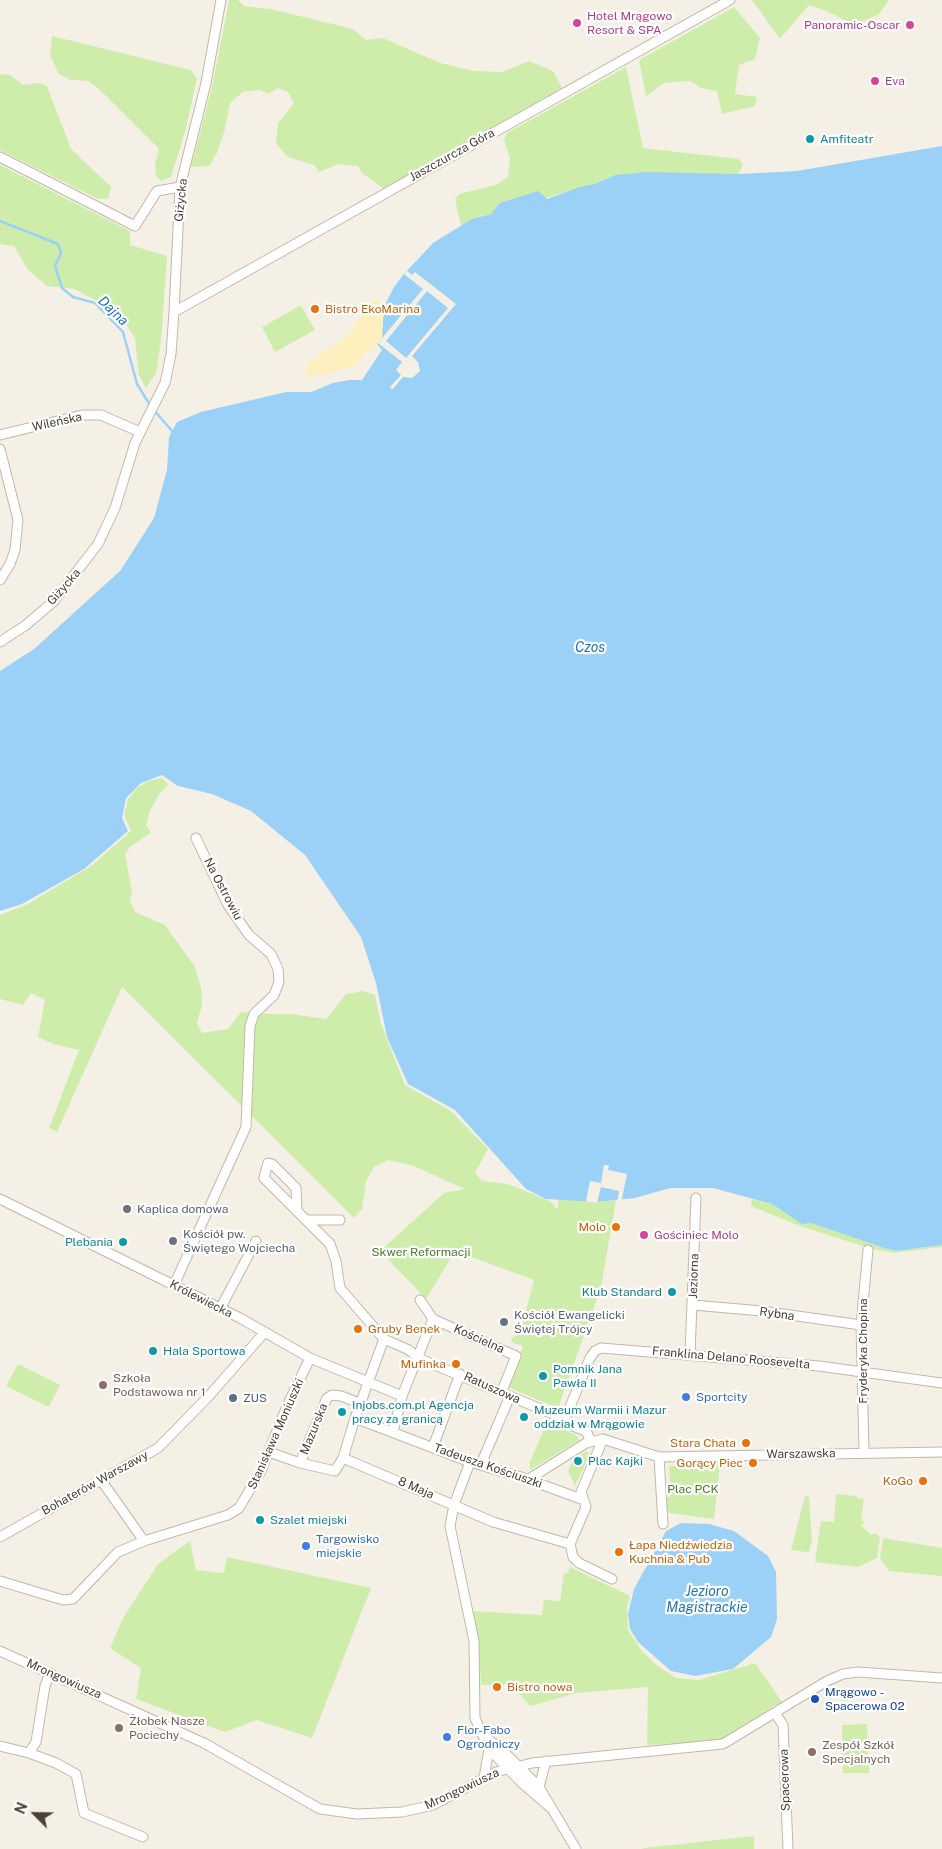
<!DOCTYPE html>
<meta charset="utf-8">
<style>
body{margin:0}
#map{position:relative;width:942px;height:1849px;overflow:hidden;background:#f5f0e6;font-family:"Public Sans",sans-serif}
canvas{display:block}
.north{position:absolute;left:10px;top:1789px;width:50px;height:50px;-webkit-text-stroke:4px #fff;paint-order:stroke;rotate:293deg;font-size:14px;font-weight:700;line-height:20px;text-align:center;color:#484134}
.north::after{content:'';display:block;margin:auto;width:18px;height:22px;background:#484134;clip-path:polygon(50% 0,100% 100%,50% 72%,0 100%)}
</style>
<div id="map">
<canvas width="942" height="1849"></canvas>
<div class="north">N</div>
</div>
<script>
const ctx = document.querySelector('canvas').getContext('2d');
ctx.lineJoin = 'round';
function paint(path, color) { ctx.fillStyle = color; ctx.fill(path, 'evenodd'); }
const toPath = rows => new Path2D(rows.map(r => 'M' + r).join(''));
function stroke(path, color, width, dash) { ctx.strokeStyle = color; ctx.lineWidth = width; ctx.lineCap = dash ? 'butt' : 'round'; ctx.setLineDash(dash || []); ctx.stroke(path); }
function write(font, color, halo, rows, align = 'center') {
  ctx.font = font + ' "Public Sans",sans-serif'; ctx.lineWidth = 4.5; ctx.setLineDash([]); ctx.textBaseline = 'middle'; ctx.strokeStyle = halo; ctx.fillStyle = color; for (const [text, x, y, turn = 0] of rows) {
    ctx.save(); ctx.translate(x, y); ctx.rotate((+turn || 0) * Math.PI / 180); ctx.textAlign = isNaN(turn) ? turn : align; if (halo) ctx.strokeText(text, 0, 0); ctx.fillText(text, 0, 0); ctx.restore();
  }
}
paint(toPath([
 [229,0,238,0,244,6,271,9,353,29,366,40,383,38,440,63,475,71,502,72,529,61,553,71,562,88,384,189,362,173,358,166,339,164,319,172,314,165,288,157,276,144,278,123,294,103,288,92,278,88,268,94,260,90,243,92,230,103,225,129,217,153,209,166,191,167,213,83],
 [752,0,889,0,879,14,862,22,846,21,827,11,809,5,780,39],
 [734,7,760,38,755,59,739,65,735,94,757,97,755,106,722,114,717,91,701,88,690,81,664,83,646,96,639,60],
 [52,36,191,70,197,79,185,132,171,177,161,181,156,175,155,164,159,149,101,91,89,81,71,80,59,74,50,55],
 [626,67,643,148,739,159,743,165,738,174,615,175,595,184,472,219,461,226,455,199,459,194,496,185,508,177,510,158,504,140,507,133],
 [0,74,10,75,23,85,40,83,47,86,71,149,111,187,108,199,98,199,0,150],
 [0,165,130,231,130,245,167,256,161,341,156,373,146,388,139,375,135,338,118,312,74,289,47,286,28,270,14,246,0,244],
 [301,305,315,330,275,352,262,327],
 [162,778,168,785,159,794,150,811,146,825,151,833,131,846,125,854,132,892,130,900,135,912,165,925,195,967,201,988,202,1005,197,1023,202,1033,228,1029,241,1012,258,1014,291,1014,326,1019,346,994,363,991,375,995,381,1024,405,1085,451,1111,488,1149,475,1173,482,1181,508,1184,523,1190,550,1201,558,1210,558,1199,596,1202,616,1200,601,1288,558,1408,507,1387,523,1346,510,1342,522,1325,534,1280,455,1251,426,1299,380,1251,444,1193,465,1189,411,1165,388,1160,374,1167,366,1181,362,1209,354,1218,122,987,57,1132,49,1128,79,1050,53,1044,38,1037,45,1000,31,993,23,1005,0,999,0,915,26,905,91,866,131,831,124,815,128,799,136,789,148,781],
 [752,1199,772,1204,802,1223,811,1223,887,1249,896,1251,942,1245,942,1247,894,1253,872,1249,800,1226,751,1206],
 [18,1364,60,1385,49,1407,6,1386],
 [547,1422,576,1435,579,1440,530,1470,530,1462],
 [586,1451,590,1454,575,1486,568,1471,572,1461],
 [720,1464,714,1519,669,1513,665,1505,665,1497,670,1497,669,1466],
 [836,1494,857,1496,857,1498,864,1499,861,1520,866,1522,861,1525,871,1535,875,1533,880,1537,877,1558,858,1567,815,1562,821,1521,834,1522],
 [805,1496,809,1497,812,1541,809,1552,806,1552,791,1550],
 [883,1538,942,1548,942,1576,889,1571,880,1558],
 [190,1541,196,1570,224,1573,227,1557,371,1588,312,1738,257,1720,225,1732,136,1699,141,1668,110,1648,123,1618,158,1564],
 [570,1567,630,1596,627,1608,628,1630,642,1651,655,1664,676,1678,699,1680,755,1663,783,1703,773,1706,722,1742,647,1745,648,1687,577,1693,530,1706,511,1684,481,1685,479,1647,472,1611,542,1615,544,1600,560,1601,564,1573,568,1573],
 [867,1724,869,1773,843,1773,842,1725],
 [754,1836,754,1849,642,1849,644,1848]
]), '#cfedaa');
paint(toPath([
 [376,299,384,307,382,338,377,344,366,353,354,367,305,378,307,364,347,336,364,311]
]), '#fdf0be');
paint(toPath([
 [942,146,942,1245,896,1251,887,1249,811,1223,802,1224,772,1204,713,1188,670,1188,635,1198,596,1202,546,1199,526,1189,455,1110,408,1084,387,1037,376,983,361,937,305,855,251,811,212,794,178,786,162,775,141,783,126,798,122,818,128,831,84,869,22,904,0,911,0,671,34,649,120,571,154,518,167,470,169,437,177,422,201,412,286,392,311,392,333,383,349,380,362,380,382,350,377,344,382,338,384,307,394,287,404,274,433,243,472,219,491,214,500,203,538,191,547,199,580,187,595,184,615,175,647,172,738,174,797,171],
 [681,1523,709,1524,734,1531,768,1556,776,1572,777,1619,771,1637,733,1669,695,1676,671,1671,638,1642,630,1629,628,1614,634,1589,666,1531]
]), '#9cd1f7');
paint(toPath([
 [407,271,412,275,415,272,456,304,412,356,418,362,420,371,412,378,403,377,392,390,390,387,401,375,396,370,402,362,378,343,423,289,404,274],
 [427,291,448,308,406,358,386,341],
 [604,1165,609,1165,608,1170,627,1174,621,1203,617,1203,619,1191,601,1187,597,1203,586,1201,590,1181,601,1183]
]), '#f5f0e6');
stroke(toPath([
 [0,221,58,244,61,253,55,266,62,288,73,297,95,303,123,332,137,384,150,405],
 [153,409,172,431]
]), '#9cd1f7', 2.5);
const minor = toPath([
 [0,157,135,226,157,191,180,187],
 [174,312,730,0],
 [0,435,82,415,101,415,140,432],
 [0,449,18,520,15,550,10,564,0,580],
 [0,642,26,625,54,601,98,544,115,508,135,443,165,383,171,354,174,312,180,187,206,83,221,0],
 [0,1199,240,1318,310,1358,402,1396],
 [297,1211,296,1188,272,1164,268,1163,264,1178,330,1244,336,1261,340,1288,384,1339,409,1350,418,1358,565,1419,590,1358,595,1351,601,1348,819,1366,942,1383],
 [306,1220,340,1220],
 [174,1285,246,1127,250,1026,254,1014,274,995,279,982,278,969,271,954,249,935,228,905,196,838],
 [420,1300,433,1319],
 [693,1305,762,1311,861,1325],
 [220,1309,256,1241],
 [433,1319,516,1356,502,1391],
 [384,1339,355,1418,470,1462,521,1477,584,1500],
 [690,1354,696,1198],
 [573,1426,586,1431,591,1441],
 [393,1432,402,1396,433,1319],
 [433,1447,460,1374],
 [269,1452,300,1463,335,1471,343,1458,355,1418],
 [864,1452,861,1325,868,1250],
 [659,1457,663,1524],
 [343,1458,493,1522,570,1544],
 [470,1462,454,1505,450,1526,474,1641,475,1718,489,1749,522,1783,551,1808],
 [300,1463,327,1398,332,1395,341,1396,359,1403],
 [481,1464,510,1396],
 [529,1479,586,1443,603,1439,659,1457,942,1452],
 [101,1480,144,1541],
 [0,1537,158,1448,208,1397,264,1333],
 [570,1544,586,1507,581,1492,603,1439],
 [570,1544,573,1557,579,1563,612,1579],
 [0,1581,63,1600,73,1599,118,1552,144,1541,228,1515,239,1508,261,1471,287,1406,310,1358],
 [0,1651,204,1743,320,1809,357,1814,402,1812,433,1805,496,1772,532,1763,723,1744,827,1681,843,1674,858,1672,942,1678],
 [775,1713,783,1725,788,1849],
 [482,1734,503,1751,539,1787,576,1849],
 [0,1746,29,1753,36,1742,45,1686,50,1673],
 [29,1753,56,1763,76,1774,84,1813,143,1837],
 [484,1778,489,1749],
 [539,1787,546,1761]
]);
stroke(minor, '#c1b8a7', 11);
stroke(minor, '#fff', 9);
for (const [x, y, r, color] of [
 [577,23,5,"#d1479c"],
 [910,25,5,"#d1479c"],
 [875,81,5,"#d1479c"],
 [810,139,5,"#0f9aa8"],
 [315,309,5,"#e8710a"],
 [127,1209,5,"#6b7280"],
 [616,1227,5,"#e8710a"],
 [644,1235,5,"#d1479c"],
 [173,1241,5,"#6b7280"],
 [123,1242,5,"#0f9aa8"],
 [672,1292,5,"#0f9aa8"],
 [504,1322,5,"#6b7280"],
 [358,1329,5,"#e8710a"],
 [153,1351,5,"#0f9aa8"],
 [456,1364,5,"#e8710a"],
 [543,1376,5,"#0f9aa8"],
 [103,1385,5,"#8d6e63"],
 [686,1397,5,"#3f7fe0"],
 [233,1398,5,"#5c6f8a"],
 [342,1412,5,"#0f9aa8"],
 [524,1417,5,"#0f9aa8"],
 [746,1443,5,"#e8710a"],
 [578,1461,5,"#0f9aa8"],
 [753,1463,5,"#e8710a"],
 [923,1481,5,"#e8710a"],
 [260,1520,5,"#0f9aa8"],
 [306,1546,5,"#3f7fe0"],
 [619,1552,5,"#e8710a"],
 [497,1687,5,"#e8710a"],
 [815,1699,5,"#1a4fb4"],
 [119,1728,5,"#8d6e63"],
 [447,1737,5,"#3f7fe0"],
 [812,1752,5,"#8d6e63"]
]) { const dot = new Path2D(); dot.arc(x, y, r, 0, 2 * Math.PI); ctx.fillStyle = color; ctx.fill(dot); stroke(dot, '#fff', 2); }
write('12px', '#b23c85', '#fff', [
 ["Hotel Mrągowo",587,16],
 ["Resort & SPA",587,30],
 ["Panoramic-Oscar",900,25,"right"],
 ["Eva",885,81],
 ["Gościniec Molo",654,1235]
], 'left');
write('12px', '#0d838f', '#fff', [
 ["Amfiteatr",820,139],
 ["Plebania",113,1242,"right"],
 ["Klub Standard",662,1292,"right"],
 ["Hala Sportowa",163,1351],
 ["Pomnik Jana",553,1369],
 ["Pawła II",553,1383],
 ["Injobs.com.pl Agencja",352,1405],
 ["pracy za granicą",352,1419],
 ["Muzeum Warmii i Mazur",534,1410],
 ["oddział w Mrągowie",534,1424],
 ["Plac Kajki",588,1461],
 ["Szalet miejski",270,1520]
], 'left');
write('12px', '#484134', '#fff', [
 ["Jaszczurcza Góra",452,155,-29],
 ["Giżycka",181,200,-84],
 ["Wileńska",57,422,-12],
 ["Giżycka",64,587,-49],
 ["Na Ostrowiu",223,889,62],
 ["Jeziorna",694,1276,-88],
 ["Królewiecka",201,1299,27],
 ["Rybna",777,1314,8],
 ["Kościelna",479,1339,24],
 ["Fryderyka Chopina",863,1351,-90],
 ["Franklina Delano Roosevelta",731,1358,5],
 ["Ratuszowa",492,1388,24],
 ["Mazurska",314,1429,-68],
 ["Stanisława Moniuszki",276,1434,-66],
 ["Warszawska",801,1454,-1],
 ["Tadeusza Kościuszki",488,1466,19],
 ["Bohaterów Warszawy",95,1483,-29],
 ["8 Maja",416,1488,23],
 ["Mrongowiusza",64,1679,24],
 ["Spacerowa",785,1780,-92],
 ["Mrongowiusza",462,1789,-25]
]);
write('12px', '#c56008', '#fff', [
 ["Bistro EkoMarina",325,309,"left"],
 ["Molo",606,1227],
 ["Gruby Benek",368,1329,"left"],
 ["Mufinka",446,1364],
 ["Stara Chata",736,1443],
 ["Gorący Piec",743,1463],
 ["KoGo",913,1481],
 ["Łapa Niedźwiedzia",629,1545,"left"],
 ["Kuchnia & Pub",629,1559,"left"],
 ["Bistro nowa",507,1687,"left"]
], 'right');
write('12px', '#5b616d', '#fff', [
 ["Kaplica domowa",137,1209],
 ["Kościół pw.",183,1234],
 ["Świętego Wojciecha",183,1248],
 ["Kościół Ewangelicki",514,1315],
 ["Świętej Trójcy",514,1329]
], 'left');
write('12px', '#458022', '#fff', [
 ["Skwer Reformacji",421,1252],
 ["Plac PCK",693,1489]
]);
write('12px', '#785e54', '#fff', [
 ["Szkoła",113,1378],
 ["Podstawowa nr 1",113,1392],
 ["Żłobek Nasze",129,1721],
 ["Pociechy",129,1735],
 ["Zespół Szkół",822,1745],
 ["Specjalnych",822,1759]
], 'left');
write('12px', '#366cbe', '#fff', [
 ["Sportcity",696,1397],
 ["Targowisko",316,1539],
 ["miejskie",316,1553],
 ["Flor-Fabo",457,1730],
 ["Ogrodniczy",457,1744]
], 'left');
write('12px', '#4e5e75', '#fff', [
 ["ZUS",243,1398]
], 'left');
write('12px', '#164399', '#fff', [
 ["Mrągowo -",825,1692],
 ["Spacerowa 02",825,1706]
], 'left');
write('italic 14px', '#2277b6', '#fff', [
 ["Dajna",113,311,44],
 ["Czos",590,648],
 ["Jezioro",707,1592],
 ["Magistrackie",707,1608]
]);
</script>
